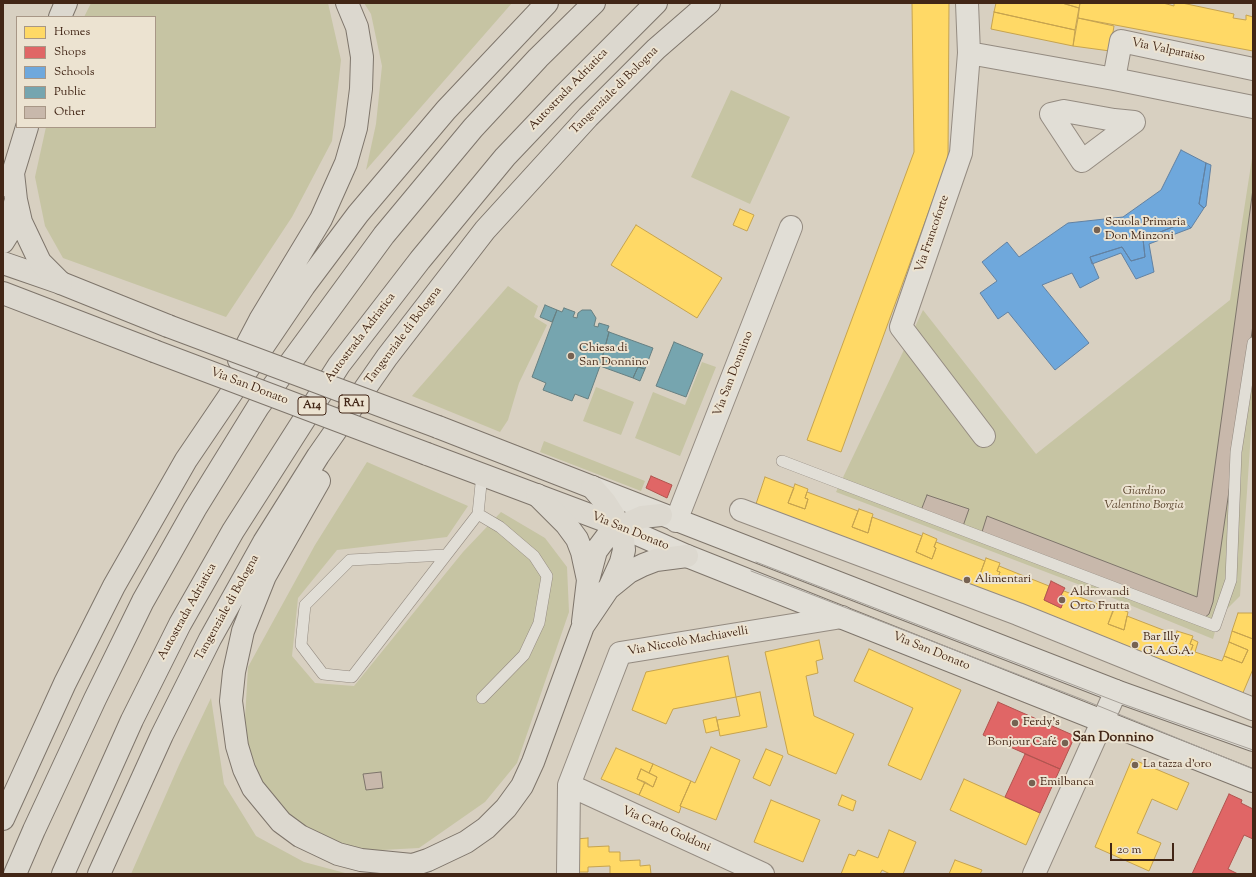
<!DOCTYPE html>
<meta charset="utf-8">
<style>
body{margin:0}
#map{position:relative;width:1256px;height:877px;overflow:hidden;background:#d8d0c1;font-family:"Sorts Mill Goudy",serif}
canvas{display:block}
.frame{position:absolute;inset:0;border:4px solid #422616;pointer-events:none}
.legend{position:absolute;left:16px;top:16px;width:140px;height:112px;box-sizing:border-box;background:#ece3d1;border:1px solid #a89786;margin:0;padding:5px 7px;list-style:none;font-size:12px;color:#422616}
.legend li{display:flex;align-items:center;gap:8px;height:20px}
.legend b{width:20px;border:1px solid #a89786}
.scale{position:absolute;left:1110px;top:843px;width:64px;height:18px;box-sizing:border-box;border:2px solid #422616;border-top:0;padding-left:5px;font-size:12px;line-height:14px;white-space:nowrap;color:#422616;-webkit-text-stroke:3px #ece3d1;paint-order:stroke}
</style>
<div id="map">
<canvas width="1256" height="877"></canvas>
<div class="frame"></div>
<ul class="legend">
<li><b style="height:11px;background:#ffd966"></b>Homes</li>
<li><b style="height:11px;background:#e06666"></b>Shops</li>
<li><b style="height:11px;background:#6fa8dc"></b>Schools</li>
<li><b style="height:11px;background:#76a5af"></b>Public</li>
<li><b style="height:11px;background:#c8b8ab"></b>Other</li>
</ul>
<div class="scale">20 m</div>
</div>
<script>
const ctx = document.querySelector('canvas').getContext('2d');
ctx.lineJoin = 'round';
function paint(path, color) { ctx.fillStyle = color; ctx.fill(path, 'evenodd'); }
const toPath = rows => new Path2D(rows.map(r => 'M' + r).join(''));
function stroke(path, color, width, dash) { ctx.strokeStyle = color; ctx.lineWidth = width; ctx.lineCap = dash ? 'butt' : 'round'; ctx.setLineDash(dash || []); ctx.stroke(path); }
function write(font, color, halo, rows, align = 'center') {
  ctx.font = font + ' "Sorts Mill Goudy",serif'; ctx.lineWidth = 4; ctx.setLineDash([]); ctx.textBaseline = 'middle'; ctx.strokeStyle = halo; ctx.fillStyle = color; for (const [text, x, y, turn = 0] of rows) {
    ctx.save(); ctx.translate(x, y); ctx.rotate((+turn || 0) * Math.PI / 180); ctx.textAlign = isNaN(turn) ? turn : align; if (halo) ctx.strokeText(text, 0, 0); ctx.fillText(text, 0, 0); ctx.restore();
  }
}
paint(toPath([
 [91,3,328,3,341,60,332,141,292,217,226,317,63,258,45,226,35,177,46,127,155,127,155,17,84,17],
 [364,3,512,3,366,170,376,124,382,66,371,14],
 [731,90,790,117,750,204,691,177],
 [1253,152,1253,402,1240,596,1228,608,1224,599,1213,639,1088,588,836,492,923,310,1036,454,1230,300],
 [508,286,538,306,534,317,547,325,519,383,508,420,500,432,412,396],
 [702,362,716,367,680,456,635,438,653,392,685,405],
 [596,387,634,402,621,435,583,421],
 [544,441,645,481,641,491,540,452],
 [367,462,468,506,447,537,337,550,298,598,292,656,315,683,354,686,463,552,501,512,545,538,567,567,569,612,517,763,485,802,419,848,363,851,306,831,268,797,244,736,248,667,315,545],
 [211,698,224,784,256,836,304,862,345,873,131,874,179,765]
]), '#c6c4a3');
const homes = toPath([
 [912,3,949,3,948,159,841,452,807,440,914,152,912,3],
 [996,3,1062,3,1079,8,1075,30,994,12,996,3],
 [1062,3,1080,3,1079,8,1062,3],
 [1080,3,1163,3,1174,6,1174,3,1182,3,1234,14,1233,18,1246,20,1246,15,1253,17,1253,51,1078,18,1080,3],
 [994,12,1075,30,1073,46,991,29,994,12],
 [1078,18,1114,26,1110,51,1073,46,1078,18],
 [740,209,754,215,747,231,733,225,740,209],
 [636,225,722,278,697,318,611,265,636,225],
 [765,477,794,488,788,503,805,509,808,499,805,498,807,492,858,511,852,527,868,533,872,517,922,536,916,552,932,559,936,548,934,547,936,542,985,561,979,577,996,583,1000,572,997,571,999,566,1049,586,1044,600,1061,608,1065,597,1061,595,1064,591,1113,610,1108,624,1124,630,1127,616,1176,635,1171,650,1189,656,1193,645,1190,644,1192,639,1198,642,1195,652,1222,661,1224,656,1242,663,1248,650,1229,642,1232,631,1253,639,1253,669,1242,695,755,507,765,477],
 [795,484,808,489,805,498,808,499,805,509,788,503,795,484],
 [859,509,873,514,868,533,852,527,859,509],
 [923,533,937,539,934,547,936,548,932,559,916,552,923,533],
 [986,558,1000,563,997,571,1000,572,996,583,979,577,986,558],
 [1115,607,1128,612,1124,630,1108,624,1115,607],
 [1238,613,1253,613,1253,639,1232,631,1238,613],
 [1177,631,1193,636,1190,644,1193,645,1189,656,1171,650,1177,631],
 [819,640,823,659,816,661,818,673,806,676,814,716,854,734,836,774,788,754,765,652,819,640],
 [1229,642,1248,650,1242,663,1224,656,1229,642],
 [869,649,961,690,921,780,888,765,913,708,854,681,869,649],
 [728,656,736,697,673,709,666,724,632,710,646,672,728,656],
 [760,692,767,727,720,736,717,720,740,716,736,697,760,692],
 [716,717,719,730,706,733,703,720,716,717],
 [711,747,740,760,716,820,680,806,691,781,695,783,711,747],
 [616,748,653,764,649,773,641,769,637,779,645,782,639,795,601,779,616,748],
 [766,749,783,756,770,786,753,778,766,749],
 [1132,759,1189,783,1177,810,1152,799,1137,833,1161,843,1149,871,1095,847,1132,759],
 [653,764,691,781,680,806,681,807,679,813,639,795,645,782,653,787,657,777,649,773,653,764],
 [641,769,657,777,653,787,637,779,641,769],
 [964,779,1040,813,1026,845,950,810,964,779],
 [842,795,856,801,853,811,838,805,842,795],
 [771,800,820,820,803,862,754,842,771,800],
 [889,830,916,842,903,874,890,874,882,870,880,874,841,874,849,854,855,856,858,850,878,858,889,830],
 [588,838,588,847,609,846,609,852,620,852,620,861,640,860,640,866,650,865,651,874,610,874,610,866,588,867,588,872,577,872,576,839,588,838],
 [955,860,982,870,980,874,949,874,955,860]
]);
paint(homes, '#ffd966');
stroke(homes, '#c6a34e', 1);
const shops = toPath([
 [651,476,672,485,667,498,646,488,651,476],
 [1051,581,1065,588,1061,595,1065,597,1061,608,1044,600,1051,581],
 [998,702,1075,736,1060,769,983,735,998,702],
 [1025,754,1060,769,1040,813,1005,797,1025,754],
 [1229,794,1242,800,1241,803,1253,809,1253,839,1244,835,1228,869,1238,874,1192,874,1229,794]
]);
paint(shops, '#e06666');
stroke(shops, '#b1534e', 1);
const schools = toPath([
 [1181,150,1206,163,1199,204,1204,208,1191,228,1185,222,1143,239,1145,257,1131,261,1122,247,1090,257,1099,278,1080,288,1072,273,1042,285,1089,343,1055,370,1008,312,998,319,980,293,997,281,982,262,1007,242,1019,257,1068,223,1123,217,1161,190,1181,150],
 [1206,163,1211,165,1206,206,1204,208,1199,204,1206,163],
 [1185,222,1191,228,1149,244,1154,272,1136,279,1121,253,1092,264,1090,257,1122,247,1131,261,1145,257,1143,239,1185,222]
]);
paint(schools, '#6fa8dc');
stroke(schools, '#6281a1', 1);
const public = toPath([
 [545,305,557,310,552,322,540,317,545,305],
 [564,308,575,312,573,317,577,318,578,313,582,310,591,310,596,318,594,326,598,327,599,323,609,326,607,331,609,332,600,366,588,399,575,394,572,401,543,390,546,383,532,377,557,310,562,312,564,308],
 [609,332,653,348,645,369,638,367,633,378,600,366,609,332],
 [674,342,703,354,686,397,656,386,674,342],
 [638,367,645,369,640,381,633,378,638,367]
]);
paint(public, '#76a5af');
stroke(public, '#667f81', 1);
const building = toPath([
 [1253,189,1253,325,1213,602,1209,614,1204,618,981,535,987,516,1197,597,1253,189],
 [927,495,969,509,962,529,920,513,927,495],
 [381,772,383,788,366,790,363,774,381,772]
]);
paint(building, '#c8b8ab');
stroke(building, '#7e756b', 1);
const lane = toPath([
 [782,461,1215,626,1231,580,1236,452,1253,343],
 [478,514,500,527,534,556,547,576,539,623,524,655,482,698],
 [445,555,350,560,305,605,301,645,323,674,352,677,478,514,482,474]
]);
const street = toPath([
 [967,3,969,53,961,153,901,327,984,436],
 [969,53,1114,79,1253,107],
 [1114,79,1121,41,1253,69],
 [1064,111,1114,120,1134,122,1082,161,1051,114,1064,111],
 [741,510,1018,614,1253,709],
 [676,521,791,227],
 [569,785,763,874],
 [568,874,569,785,620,653,842,617],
 [1034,874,1116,691]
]);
const secondary = toPath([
 [592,487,1116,691,1253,740],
 [619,526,687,556,1253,781]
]);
const primary = toPath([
 [3,263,61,283,168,326],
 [3,293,154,351],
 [438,427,592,487],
 [427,454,619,526]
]);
const highway = toPath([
 [60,17,66,3],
 [13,173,16,200,21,222,40,262,61,283],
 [4,185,13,173,27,127],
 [3,242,8,234,15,203],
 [239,360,260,320,321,219,346,163,356,128,361,89,362,57,357,27,347,3],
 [319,481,265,576,243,631,234,672,231,701,237,746,244,769,253,788,281,822,300,836,338,854,361,860,412,865],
 [592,487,605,502,614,516,623,538,624,550,621,562,610,586],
 [537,495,566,524,577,539,582,552,588,580,583,622],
 [589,577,596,551,608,535,628,523,642,517,661,515],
 [3,819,65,683,114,586,186,460,304,286,358,214,446,110,547,3],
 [398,870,428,860,466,842,486,828,506,808,522,786,533,762,583,626,608,589,629,572,643,565,656,560,687,556],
 [15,874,34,830,95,699,143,601,195,509,258,407,384,235,473,128,538,58,594,3],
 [63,874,132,720,180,624,233,531,339,365,420,260,505,157,564,95,656,3],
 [99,874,162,735,210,639,264,542,318,456,387,357,485,230,588,117,656,49,709,3]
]);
stroke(lane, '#948b81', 12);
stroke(street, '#948b81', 24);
stroke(secondary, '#7e756b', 24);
stroke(primary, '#7e756b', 24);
stroke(highway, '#7e756b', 24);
stroke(lane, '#e1ded6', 11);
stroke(street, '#e1ded6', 22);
stroke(secondary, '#e1ded6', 22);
stroke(primary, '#dcd8cf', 22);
stroke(highway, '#dcd8cf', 22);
stroke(toPath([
 [756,562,1120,703,1253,750],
 [751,571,1084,700,1253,769]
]), '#a6a098', 1);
const primaryBridge = toPath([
 [168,326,438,427],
 [154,351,427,454]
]);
stroke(primaryBridge, '#7e756b', 24, []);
stroke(primaryBridge, '#dcd8cf', 22);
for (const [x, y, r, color] of [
 [1097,230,4,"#766252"],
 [571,356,4,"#766252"],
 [967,580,4,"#766252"],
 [1062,600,4,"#766252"],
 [1135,645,4,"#766252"],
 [1015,723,4,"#766252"],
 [1065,743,4,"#766252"],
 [1135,765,4,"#766252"],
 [1032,783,4,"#766252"]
]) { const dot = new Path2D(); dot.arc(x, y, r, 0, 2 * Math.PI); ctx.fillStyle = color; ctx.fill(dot); stroke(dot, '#ece3d1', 1.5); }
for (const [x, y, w] of [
 [354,404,30],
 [312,406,28]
]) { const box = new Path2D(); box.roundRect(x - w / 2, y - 9, w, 18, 3); ctx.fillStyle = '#ece3d1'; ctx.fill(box); stroke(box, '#422616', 1); }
write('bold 11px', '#422616', null, [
 ["RA1",354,404],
 ["A14",312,406]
]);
write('12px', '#422616', '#ece3d1', [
 ["Via Valparaiso",1168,51,12],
 ["Autostrada Adriatica",569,90,-46],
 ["Tangenziale di Bologna",615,91,-45],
 ["Via Francoforte",933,234,-71],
 ["Tangenziale di Bologna",404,336,-53],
 ["Autostrada Adriatica",361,338,-53],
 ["Via San Donnino",734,374,-69],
 ["Via San Donato",249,387,21],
 ["Via San Donato",630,532,22],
 ["Tangenziale di Bologna",228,608,-61],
 ["Autostrada Adriatica",188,612,-61],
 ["Via Niccolò Machiavelli",688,642,-10],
 ["Via San Donato",931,652,22],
 ["Via Carlo Goldoni",666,830,24]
]);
write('12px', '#422616', '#ece3d1', [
 ["Scuola Primaria",1105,223],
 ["Don Minzoni",1105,237],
 ["Chiesa di",579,349],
 ["San Donnino",579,363],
 ["Alimentari",975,580],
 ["Aldrovandi",1070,593],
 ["Orto Frutta",1070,607],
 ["Bar Illy",1143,638],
 ["G.A.G.A.",1143,652],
 ["Ferdy's",1023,723],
 ["Bonjour Café",1057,743,"right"],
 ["La tazza d'oro",1143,765],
 ["Emilbanca",1040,783]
], 'left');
write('italic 12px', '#5a442d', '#ece3d1', [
 ["Giardino",1144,492],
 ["Valentino Borgia",1144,506]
]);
write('bold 14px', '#422616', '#ece3d1', [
 ["San Donnino",1113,739]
]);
</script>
